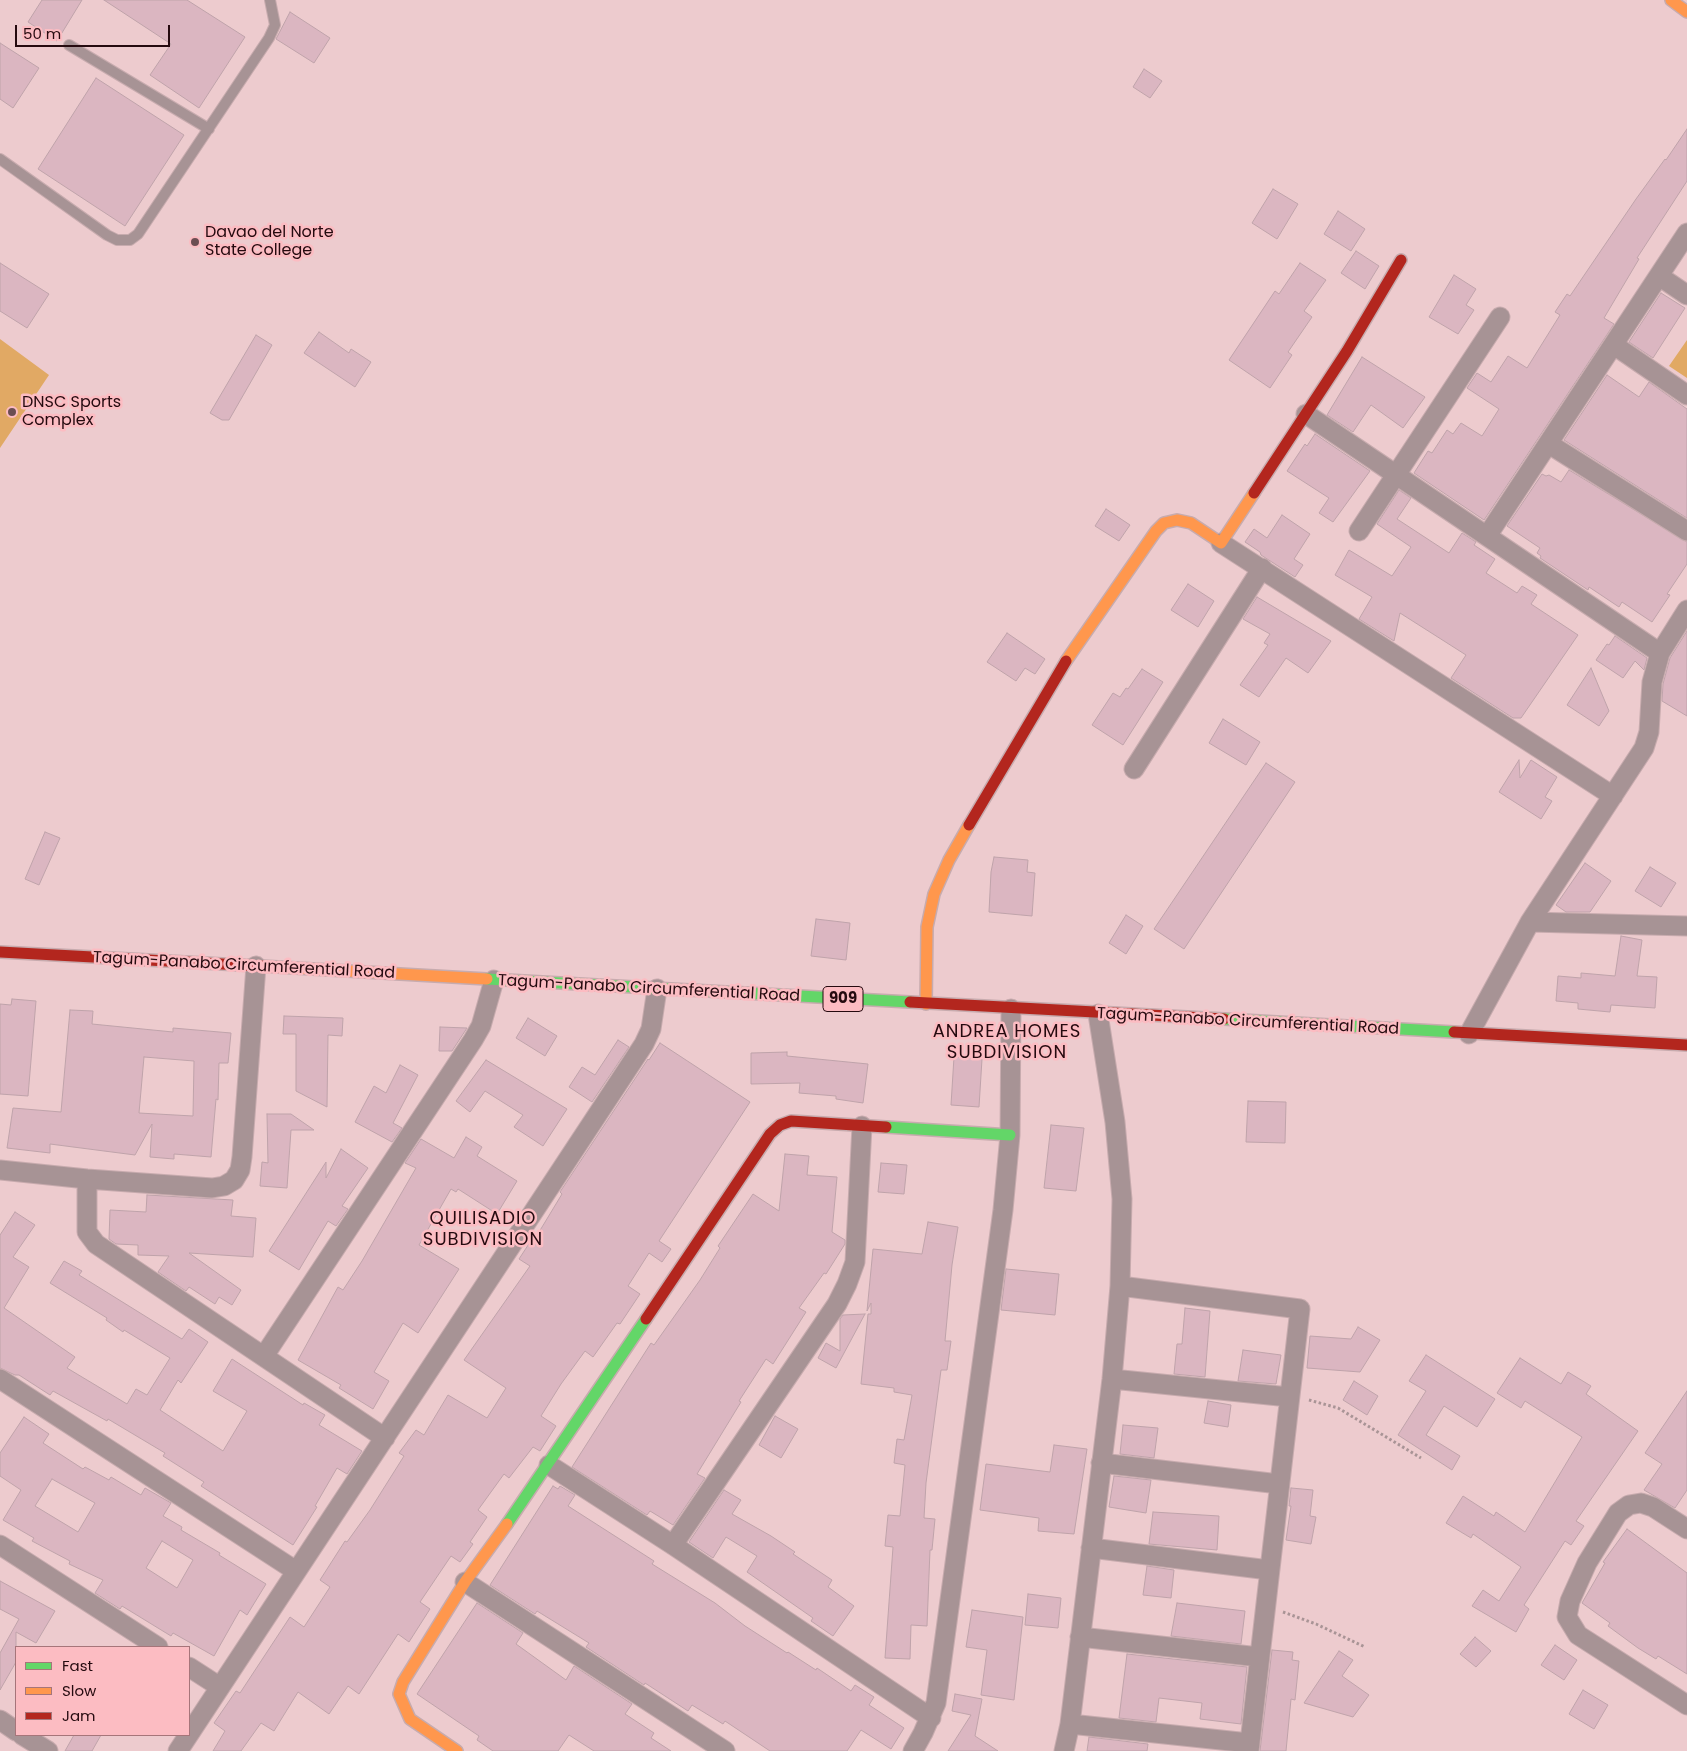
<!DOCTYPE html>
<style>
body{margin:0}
#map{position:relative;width:1687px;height:1751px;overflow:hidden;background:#edcbce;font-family:Poppins,sans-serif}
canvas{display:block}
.legend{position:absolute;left:15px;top:1646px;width:175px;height:90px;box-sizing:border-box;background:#fcbcc2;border:1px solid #a6757a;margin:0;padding:6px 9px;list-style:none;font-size:15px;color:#250a0f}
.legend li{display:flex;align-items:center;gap:10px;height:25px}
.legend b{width:25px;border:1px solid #a6757a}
.scale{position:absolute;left:15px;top:25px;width:155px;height:22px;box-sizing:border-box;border:2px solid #250a0f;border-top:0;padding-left:6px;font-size:15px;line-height:18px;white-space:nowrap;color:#250a0f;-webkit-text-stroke:4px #fcbcc2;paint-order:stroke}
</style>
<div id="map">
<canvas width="1687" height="1751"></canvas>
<ul class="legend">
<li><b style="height:6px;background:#63d668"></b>Fast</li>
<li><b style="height:6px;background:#ff974d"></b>Slow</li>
<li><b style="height:6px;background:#b3261e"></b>Jam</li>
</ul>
<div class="scale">50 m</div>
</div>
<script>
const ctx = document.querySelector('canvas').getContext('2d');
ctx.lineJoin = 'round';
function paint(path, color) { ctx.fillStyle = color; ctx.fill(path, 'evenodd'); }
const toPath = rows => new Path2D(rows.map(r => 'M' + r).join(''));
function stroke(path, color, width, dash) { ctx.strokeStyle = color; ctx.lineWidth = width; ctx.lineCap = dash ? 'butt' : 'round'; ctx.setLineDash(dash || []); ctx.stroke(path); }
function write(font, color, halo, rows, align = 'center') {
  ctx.font = font + ' Poppins,sans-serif'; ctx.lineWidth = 5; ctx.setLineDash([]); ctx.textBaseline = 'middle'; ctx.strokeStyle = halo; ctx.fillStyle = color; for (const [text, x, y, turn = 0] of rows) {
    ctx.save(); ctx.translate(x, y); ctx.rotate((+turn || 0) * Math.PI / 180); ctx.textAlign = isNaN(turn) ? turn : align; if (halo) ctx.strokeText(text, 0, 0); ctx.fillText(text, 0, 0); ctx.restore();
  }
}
paint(toPath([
 [0,339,49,375,0,448],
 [1687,340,1687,378,1669,366]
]), '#e1a964');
const building = toPath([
 [42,0,82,0,57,41,28,22,42,0],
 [104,0,187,0,245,37,199,108,150,75,171,44,104,0],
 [290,12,330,38,314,63,276,39,290,12],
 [0,43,39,68,13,108,0,99,0,43],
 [1144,69,1162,81,1150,98,1133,87,1144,69],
 [96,78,184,135,125,226,38,169,96,78],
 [1687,129,1687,181,1637,258,1639,259,1604,318,1614,324,1484,520,1414,473,1428,451,1432,453,1447,430,1453,434,1461,423,1482,436,1499,409,1467,388,1477,373,1491,382,1508,356,1527,368,1560,315,1555,312,1567,294,1570,296,1636,199,1665,159,1666,160,1687,129],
 [1273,189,1298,204,1277,239,1252,223,1273,189],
 [1338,211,1365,229,1351,251,1324,234,1338,211],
 [1356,251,1379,266,1365,289,1341,273,1356,251],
 [0,263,49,294,27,328,0,311,0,263],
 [1300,263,1326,280,1304,311,1312,317,1288,352,1292,355,1270,388,1229,360,1275,291,1279,294,1300,263],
 [1454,275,1476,289,1466,305,1474,310,1458,334,1429,317,1454,275],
 [1661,293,1685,308,1653,358,1629,342,1661,293],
 [319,332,349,353,351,349,371,362,355,387,304,353,319,332],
 [256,335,272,345,229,420,222,420,210,413,256,335],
 [1362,357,1425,397,1403,428,1371,405,1353,432,1327,415,1362,357],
 [1607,375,1639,397,1649,382,1687,409,1687,518,1564,440,1607,375],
 [1315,434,1370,471,1333,522,1319,513,1329,498,1287,471,1305,444,1307,446,1315,434],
 [1569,470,1687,542,1687,564,1667,594,1670,595,1652,622,1622,602,1619,607,1589,587,1588,590,1540,558,1541,556,1537,553,1540,548,1507,526,1542,474,1546,476,1549,475,1561,482,1569,470],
 [1399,490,1411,498,1397,519,1449,553,1462,533,1476,542,1474,545,1495,559,1486,573,1517,593,1522,586,1537,595,1531,604,1578,635,1521,718,1513,718,1451,678,1466,655,1400,613,1394,641,1359,619,1372,597,1335,575,1349,550,1392,576,1411,547,1377,524,1399,490],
 [1106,509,1130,525,1119,541,1095,526,1106,509],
 [1282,515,1310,534,1294,559,1303,565,1295,577,1261,555,1260,552,1245,542,1254,529,1267,538,1282,515],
 [1188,584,1214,601,1198,627,1171,610,1188,584],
 [1257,597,1331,641,1308,673,1286,658,1259,697,1240,685,1268,645,1264,643,1270,634,1243,619,1257,597],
 [1687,631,1687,716,1662,701,1663,684,1670,658,1687,631],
 [1007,633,1045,659,1035,674,1025,668,1016,681,987,662,1007,633],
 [1615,636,1647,658,1644,670,1635,661,1623,678,1596,660,1607,644,1609,645,1615,636],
 [1591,668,1609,711,1599,726,1567,705,1591,668],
 [1142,669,1163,682,1123,745,1092,725,1113,693,1120,697,1126,688,1128,689,1142,669],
 [1223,719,1260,742,1246,765,1209,743,1223,719],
 [1519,760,1520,778,1531,760,1557,777,1545,797,1552,801,1541,819,1499,792,1519,760],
 [1266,763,1295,782,1184,949,1154,929,1266,763],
 [45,832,60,838,39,885,25,879,45,832],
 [994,857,1028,860,1027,872,1035,873,1032,916,989,912,991,872,994,857],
 [1585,863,1611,881,1590,912,1566,912,1556,905,1585,863],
 [1650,867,1676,883,1661,907,1635,891,1650,867],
 [1126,915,1143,926,1126,954,1109,943,1126,915],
 [816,919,850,923,846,960,811,956,816,919],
 [1621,936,1642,940,1637,976,1657,977,1655,1008,1611,1005,1610,1012,1578,1009,1578,1003,1556,1001,1558,976,1581,978,1581,973,1615,976,1621,936],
 [12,999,36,1001,28,1096,0,1094,0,1004,11,1005,12,999],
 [70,1010,93,1011,92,1024,173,1032,173,1028,231,1033,228,1063,219,1063,218,1100,216,1099,211,1157,174,1154,174,1159,150,1157,152,1124,135,1155,50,1144,50,1153,7,1148,13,1108,61,1112,70,1010],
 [144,1057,194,1061,193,1116,139,1113,144,1057],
 [284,1016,343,1018,342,1036,328,1035,327,1107,296,1091,296,1034,283,1034,284,1016],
 [528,1018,557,1036,545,1056,516,1038,528,1018],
 [440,1027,467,1028,452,1051,439,1051,440,1027],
 [618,1040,629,1047,592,1102,569,1087,582,1067,595,1075,618,1040],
 [660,1043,750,1102,659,1241,671,1249,662,1262,649,1253,628,1286,640,1294,620,1324,617,1323,593,1357,585,1351,561,1384,541,1416,556,1426,540,1451,533,1447,509,1478,504,1474,478,1510,487,1517,470,1542,473,1544,460,1562,451,1556,420,1602,430,1609,409,1642,398,1634,359,1694,348,1686,329,1714,298,1692,274,1731,261,1723,241,1751,213,1751,225,1731,214,1723,236,1691,240,1693,290,1617,304,1627,330,1587,320,1580,345,1541,347,1542,370,1510,404,1456,399,1453,416,1430,424,1435,448,1395,487,1418,506,1388,464,1360,530,1266,519,1259,534,1236,536,1237,562,1194,560,1192,648,1059,649,1060,660,1043],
 [787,1052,787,1056,868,1064,863,1103,836,1099,836,1096,799,1093,800,1083,751,1084,751,1053,787,1052],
 [954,1057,982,1059,979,1107,951,1105,954,1057],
 [486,1060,567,1109,543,1146,514,1127,523,1115,485,1091,470,1112,456,1101,486,1060],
 [400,1065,418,1075,393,1123,402,1128,392,1142,355,1122,374,1086,386,1093,400,1065],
 [1248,1101,1286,1102,1285,1143,1246,1142,1248,1101],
 [267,1114,291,1114,314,1130,291,1130,287,1188,260,1186,262,1162,268,1163,267,1114],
 [1051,1125,1084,1128,1076,1191,1044,1188,1051,1125],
 [466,1137,482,1147,477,1156,517,1181,497,1214,458,1189,456,1192,451,1189,419,1245,459,1269,418,1333,403,1323,374,1372,389,1381,373,1409,339,1388,341,1385,298,1360,338,1287,343,1290,362,1261,416,1168,405,1163,421,1139,454,1158,466,1137],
 [341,1149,368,1168,342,1206,348,1209,336,1226,328,1221,299,1270,269,1251,326,1162,326,1178,341,1149],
 [785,1154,809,1156,807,1175,837,1177,832,1232,845,1240,845,1244,826,1274,824,1273,799,1308,806,1312,773,1364,766,1359,739,1401,741,1402,697,1474,705,1478,673,1525,650,1511,647,1515,572,1467,651,1343,654,1345,700,1280,720,1248,718,1246,753,1194,779,1211,785,1154],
 [881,1163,907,1165,904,1194,878,1192,881,1163],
 [147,1195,233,1200,231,1216,256,1218,253,1257,189,1253,241,1290,232,1305,219,1297,215,1304,189,1287,186,1291,158,1272,169,1256,138,1255,138,1245,116,1244,109,1239,110,1210,146,1212,147,1195],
 [15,1212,35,1225,13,1257,29,1267,4,1308,75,1357,67,1368,127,1404,136,1389,147,1395,170,1358,124,1330,123,1332,106,1320,107,1318,50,1283,64,1261,82,1271,79,1275,182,1339,189,1329,208,1342,181,1383,178,1380,160,1410,223,1451,247,1411,213,1391,232,1359,303,1405,304,1403,325,1415,319,1425,362,1451,347,1474,337,1468,315,1506,317,1507,293,1545,201,1486,204,1482,163,1456,165,1453,108,1419,107,1421,53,1391,50,1395,19,1375,15,1375,0,1368,0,1235,15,1212],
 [928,1222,958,1227,952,1265,945,1341,951,1341,947,1370,941,1370,926,1483,924,1518,935,1519,932,1550,930,1550,927,1626,911,1625,910,1659,885,1658,893,1547,885,1546,888,1515,900,1516,905,1465,894,1463,897,1439,904,1440,912,1395,894,1392,894,1388,861,1384,868,1314,871,1314,871,1303,867,1311,873,1249,922,1254,928,1222],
 [1006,1269,1059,1274,1055,1315,1001,1310,1006,1269],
 [1185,1308,1210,1311,1205,1377,1174,1374,1177,1344,1182,1344,1185,1308],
 [865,1314,836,1368,818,1358,826,1343,840,1351,840,1319,843,1315,865,1314],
 [1358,1327,1380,1340,1360,1372,1307,1368,1310,1336,1351,1339,1358,1327],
 [1243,1350,1281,1355,1276,1384,1238,1381,1243,1350],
 [1426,1355,1495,1399,1477,1427,1444,1406,1426,1435,1460,1456,1452,1470,1398,1435,1426,1391,1409,1381,1426,1355],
 [1520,1358,1561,1384,1568,1372,1591,1386,1586,1394,1638,1431,1576,1521,1584,1526,1571,1545,1565,1541,1524,1605,1529,1609,1516,1632,1472,1606,1483,1590,1499,1601,1521,1567,1473,1534,1471,1538,1446,1523,1463,1496,1494,1516,1496,1512,1525,1532,1582,1437,1525,1401,1521,1408,1497,1393,1520,1358],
 [1354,1381,1378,1396,1367,1415,1343,1400,1354,1381],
 [1687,1391,1687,1490,1675,1508,1644,1490,1662,1464,1645,1453,1687,1391],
 [1208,1401,1231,1405,1228,1427,1204,1423,1208,1401],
 [775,1416,798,1429,781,1458,759,1445,775,1416],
 [24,1417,49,1434,43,1443,83,1469,85,1467,109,1480,111,1477,141,1495,145,1488,171,1503,163,1516,182,1527,181,1530,220,1553,219,1555,266,1584,247,1615,240,1610,214,1656,173,1633,171,1636,122,1606,120,1609,95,1593,103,1580,69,1564,70,1561,32,1541,34,1538,3,1520,21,1490,0,1476,0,1453,24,1417],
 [52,1479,95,1503,78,1532,35,1506,52,1479],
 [162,1541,193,1560,177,1588,146,1568,162,1541],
 [1123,1425,1158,1428,1154,1458,1120,1454,1123,1425],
 [1054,1445,1087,1449,1074,1534,1038,1531,1039,1518,980,1510,986,1464,1050,1472,1054,1445],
 [1114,1476,1151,1480,1146,1513,1109,1507,1114,1476],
 [553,1486,558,1489,560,1486,575,1495,568,1506,654,1561,652,1564,715,1603,745,1626,787,1653,788,1652,816,1670,817,1668,851,1691,855,1685,874,1697,869,1705,904,1728,891,1749,861,1730,847,1751,770,1751,725,1721,723,1724,692,1705,688,1711,645,1683,644,1685,586,1647,589,1643,537,1611,535,1614,490,1585,553,1486],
 [1291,1488,1313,1490,1310,1516,1316,1517,1311,1544,1286,1540,1291,1506,1289,1506,1291,1488],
 [724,1490,741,1500,732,1514,771,1536,795,1552,793,1554,832,1580,828,1587,854,1606,833,1636,811,1621,813,1618,747,1572,757,1556,726,1537,713,1558,689,1542,724,1490],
 [1153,1512,1219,1516,1217,1550,1149,1544,1153,1512],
 [1627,1529,1687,1573,1687,1674,1658,1656,1656,1659,1638,1648,1608,1626,1610,1623,1582,1603,1605,1563,1603,1562,1627,1529],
 [1147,1566,1174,1570,1171,1598,1143,1595,1147,1566],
 [0,1581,55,1611,36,1643,16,1632,16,1662,0,1690,0,1653,19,1619,0,1609,0,1581],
 [1028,1594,1061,1598,1058,1628,1025,1625,1028,1594],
 [477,1603,523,1633,516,1644,566,1680,574,1666,632,1704,625,1714,654,1733,651,1738,671,1751,594,1751,569,1735,558,1751,493,1751,477,1740,479,1736,417,1694,477,1603],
 [1177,1603,1245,1611,1241,1644,1171,1636,1177,1603],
 [972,1610,1023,1617,1014,1700,981,1695,987,1650,966,1647,972,1610],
 [1475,1637,1491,1651,1476,1667,1460,1654,1475,1637],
 [1555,1645,1577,1660,1564,1680,1541,1665,1555,1645],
 [1272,1650,1293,1652,1292,1660,1299,1661,1295,1700,1291,1699,1286,1751,1260,1751,1272,1650],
 [1339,1651,1353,1660,1342,1676,1369,1695,1353,1717,1304,1703,1339,1651],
 [1127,1654,1247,1667,1241,1724,1200,1719,1202,1703,1159,1698,1156,1722,1119,1718,1127,1654],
 [1583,1690,1608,1705,1594,1729,1569,1714,1583,1690],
 [955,1694,982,1699,975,1736,998,1751,948,1751,971,1715,952,1711,955,1694],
 [74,1735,101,1735,92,1751,65,1751,74,1735],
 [1089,1737,1148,1744,1147,1751,1087,1751,1089,1737]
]);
paint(building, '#dbb6c1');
stroke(building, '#bfa3aa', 1);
const lane = toPath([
 [69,45,209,129],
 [0,159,107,235,117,240,130,240,138,234,269,38,275,25,270,0]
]);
const street = toPath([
 [1659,276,1687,295],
 [1614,345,1687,395],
 [1306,414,1660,653],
 [1549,444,1687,531],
 [1359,531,1500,317],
 [1487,536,1687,233],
 [1221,543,1613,796],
 [1134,769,1262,568],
 [1530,922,1687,926],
 [1469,1034,1530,922,1644,748,1649,732,1652,682,1660,653,1687,610],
 [0,1170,87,1179,212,1188,224,1186,234,1180,240,1170,242,1157,256,966],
 [87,1179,87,1232,96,1244,385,1438],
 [1120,1286,1300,1309,1249,1751],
 [264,1356,473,1040,481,1026,494,980],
 [0,1379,296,1571],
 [1112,1379,1289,1397],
 [1101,1463,1279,1484],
 [549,1465,673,1545,931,1718],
 [1687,1529,1653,1507,1641,1503,1629,1505,1618,1513,1587,1563,1570,1601,1567,1617,1578,1635,1687,1705],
 [0,1545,158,1647],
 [673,1545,837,1304,847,1284,855,1262,862,1126],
 [1091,1548,1269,1570],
 [465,1582,725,1751],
 [1080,1637,1259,1657],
 [189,1667,220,1687],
 [0,1720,16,1731],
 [1070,1724,1249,1743],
 [22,1735,48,1751],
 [178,1751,644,1044,651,1029,657,989],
 [913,1751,923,1733,936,1703,1003,1210,1010,1135,1011,1009],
 [1064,1751,1070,1724,1112,1379,1120,1286,1122,1199,1115,1122,1098,1014]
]);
const fast = toPath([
 [487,979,910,1002],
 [1224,1019,1454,1032],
 [886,1127,1010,1135],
 [507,1524,646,1319]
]);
const slow = toPath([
 [1671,0,1687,12],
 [1066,661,1156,531,1164,523,1177,520,1191,523,1221,543,1254,493],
 [278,967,487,979],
 [926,1004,927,927,934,894,949,860,969,825],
 [457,1751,410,1719,399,1694,403,1682,465,1582,507,1524]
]);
const jam = toPath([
 [1254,493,1347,351,1401,260],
 [969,825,1066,661],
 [0,952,278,967],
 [910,1002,1224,1019],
 [1454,1032,1687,1045],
 [646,1319,770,1134,780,1125,791,1121,886,1127]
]);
stroke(lane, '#c7abae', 12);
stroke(street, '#c7abae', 21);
stroke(fast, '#c7abae', 14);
stroke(slow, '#c7abae', 14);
stroke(jam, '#c7abae', 14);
stroke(toPath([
 [1309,1400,1338,1408,1421,1458],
 [1283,1612,1316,1624,1365,1647]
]), '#a99496', 3, [2.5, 2.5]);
stroke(lane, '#a79395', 10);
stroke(street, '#a79395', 19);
stroke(fast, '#63d668', 11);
stroke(slow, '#ff974d', 11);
stroke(jam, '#b3261e', 11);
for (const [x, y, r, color] of [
 [195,242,5,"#6b4e52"],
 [12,412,5,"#6b4e52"]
]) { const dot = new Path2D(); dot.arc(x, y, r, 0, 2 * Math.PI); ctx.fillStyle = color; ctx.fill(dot); stroke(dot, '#fcbcc2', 2); }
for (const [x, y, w] of [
 [843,999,40]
]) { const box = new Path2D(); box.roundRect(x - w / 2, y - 12.5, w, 25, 4); ctx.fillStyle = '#fcbcc2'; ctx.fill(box); stroke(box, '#250a0f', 1); }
write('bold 15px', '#250a0f', null, [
 ["909",843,999]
]);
write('16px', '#250a0f', '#fcbcc2', [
 ["Davao del Norte",205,233],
 ["State College",205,251],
 ["DNSC Sports",22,403],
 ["Complex",22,421]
], 'left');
write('16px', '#250a0f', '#fcbcc2', [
 ["Tagum-Panabo Circumferential Road",244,966,3],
 ["Tagum-Panabo Circumferential Road",649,989,3],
 ["Tagum-Panabo Circumferential Road",1248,1022,3]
]);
ctx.letterSpacing = '1px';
write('18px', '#250a0f', '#fcbcc2', [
 ["ANDREA HOMES",1007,1032],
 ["SUBDIVISION",1007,1053],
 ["QUILISADIO",483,1219],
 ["SUBDIVISION",483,1240]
]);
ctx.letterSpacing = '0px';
</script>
